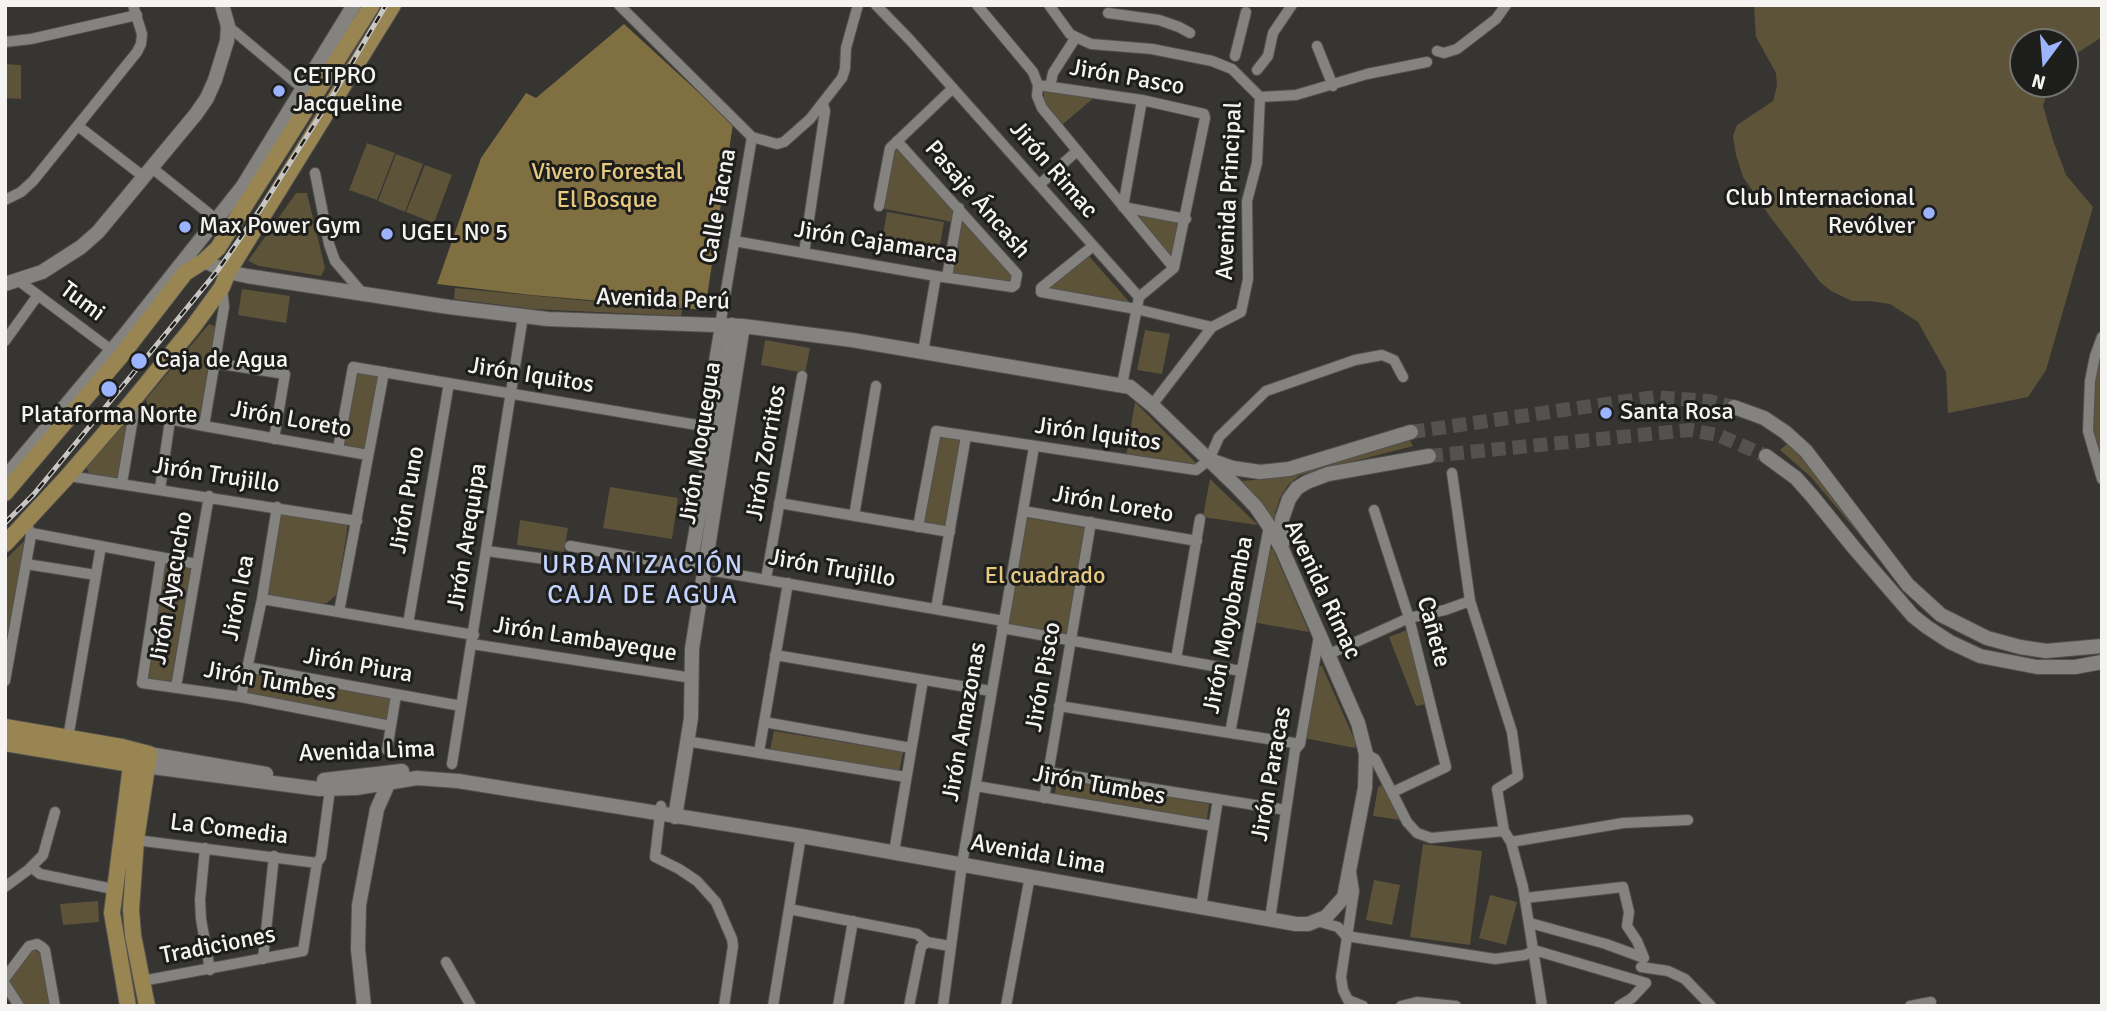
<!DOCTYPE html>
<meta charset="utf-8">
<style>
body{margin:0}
#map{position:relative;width:2107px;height:1011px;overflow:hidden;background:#363532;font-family:Signika,sans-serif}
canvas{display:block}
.frame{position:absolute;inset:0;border:7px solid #f5f4f2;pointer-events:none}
.north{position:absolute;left:2009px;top:28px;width:70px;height:70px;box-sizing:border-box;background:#1d1d1b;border:2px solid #737371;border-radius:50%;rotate:196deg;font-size:19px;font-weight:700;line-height:28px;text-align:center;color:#f5f4f2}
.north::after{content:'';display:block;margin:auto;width:24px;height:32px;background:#9bb4fd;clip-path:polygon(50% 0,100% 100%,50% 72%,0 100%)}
</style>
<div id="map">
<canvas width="2107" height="1011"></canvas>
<div class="frame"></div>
<div class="north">N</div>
</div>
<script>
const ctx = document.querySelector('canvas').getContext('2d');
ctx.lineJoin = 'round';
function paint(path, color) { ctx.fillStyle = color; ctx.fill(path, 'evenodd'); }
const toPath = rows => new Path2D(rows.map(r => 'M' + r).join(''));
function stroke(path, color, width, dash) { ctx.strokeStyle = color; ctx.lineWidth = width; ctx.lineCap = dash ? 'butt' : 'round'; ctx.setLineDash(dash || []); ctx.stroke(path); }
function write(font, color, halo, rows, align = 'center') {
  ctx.font = font + ' Signika,sans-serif'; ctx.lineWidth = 6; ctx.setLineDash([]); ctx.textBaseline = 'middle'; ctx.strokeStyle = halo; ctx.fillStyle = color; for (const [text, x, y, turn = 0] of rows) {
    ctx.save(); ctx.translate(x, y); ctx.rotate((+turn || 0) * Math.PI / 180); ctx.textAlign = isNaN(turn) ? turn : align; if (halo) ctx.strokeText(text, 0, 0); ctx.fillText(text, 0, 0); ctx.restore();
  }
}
paint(toPath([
 [1754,5,2102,5,2102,37,2065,61,2065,42,2023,42,2023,84,2050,84,2043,106,2053,140,2066,175,2093,207,2046,370,2028,397,1948,413,1946,372,1918,322,1890,304,1870,301,1852,301,1831,291,1820,282,1771,218,1743,177,1736,155,1733,136,1737,125,1773,101,1777,86,1776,73,1756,37],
 [5,64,21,65,21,99,5,98],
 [1043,88,1096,96,1063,124,1045,104],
 [367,143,395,153,377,200,349,190],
 [896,145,955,210,953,222,880,208,891,150],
 [396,154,423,164,405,212,378,201],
 [425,165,452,175,434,223,406,212],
 [296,193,307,193,325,268,321,276,259,266,248,261],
 [887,212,944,222,937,262,880,252],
 [1130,212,1181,221,1174,263],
 [963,220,1016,277,1013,283,949,274,958,222],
 [1088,255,1131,304,1048,290],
 [455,288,682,310,681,316,533,309,454,299],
 [242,289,290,296,286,323,238,315],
 [209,324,215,326,217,330,201,419,156,412,148,408,146,399],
 [1145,330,1170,334,1162,374,1137,370],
 [765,340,810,348,805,373,761,365],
 [2102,348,2102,451,2096,452,2091,431,2094,382],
 [354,368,382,373,368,454,338,449],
 [1135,402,1197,464,1189,467,1126,457],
 [130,417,120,479,90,475,86,467],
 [937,436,963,441,946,529,921,525],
 [1407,436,1413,446,1300,475,1288,485,1280,498,1275,513,1275,524,1240,481,1267,479,1297,474],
 [1788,443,1805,460,1885,565,1811,477,1780,450],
 [1210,479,1258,525,1203,517],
 [610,487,678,498,672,539,603,528],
 [281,513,348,524,337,594,327,603,322,604,268,596,266,592],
 [1023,517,1086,528,1067,637,1004,626],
 [520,520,568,528,564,552,517,545],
 [24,541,24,546,5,651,5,560],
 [1267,549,1273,549,1309,632,1252,622],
 [163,564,191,568,173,682,144,678],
 [1407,630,1426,704,1416,706,1389,637],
 [1322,666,1356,743,1355,748,1304,738,1316,667],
 [250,670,394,696,389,725,246,698],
 [774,731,903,752,899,773,770,750],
 [1058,777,1209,804,1206,825,1054,798],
 [1383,785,1401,820,1373,816,1378,787],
 [1423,844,1482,851,1470,945,1410,937],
 [1374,880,1400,885,1392,925,1366,920],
 [1490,895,1517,902,1506,945,1479,938],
 [98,901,99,922,63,925,60,904],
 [33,949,41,954,51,1006,24,1006,9,981]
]), '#5d5339');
paint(toPath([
 [624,24,733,124,705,310,531,295,437,284,481,158,526,93,536,98]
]), '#806f41');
stroke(toPath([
 [1411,432,1654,397,1709,401,1734,407],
 [1429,456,1690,430,1718,435,1766,456]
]), '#53524f', 14, [14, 7]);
const street = toPath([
 [619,5,752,137,777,144,784,142,810,119,842,78,845,69,846,48,858,5],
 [876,5,910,40,1139,297,1122,385],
 [977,5,1033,72,1038,85,1037,96,1042,108,1174,268],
 [1049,5,1070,34,1080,39,1091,44,1152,49,1212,61,1232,69,1260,97,1257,163,1247,201,1248,279,1241,312,1212,327,1152,405],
 [1108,13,1159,20,1179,27,1190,33],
 [228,26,303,89],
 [5,42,31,39,137,15],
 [1317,46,1333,86],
 [1437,51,1444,53,1457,49,1496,19,1506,5],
 [1235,56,1246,12],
 [1257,70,1268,56,1273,33,1292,5],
 [1038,85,1142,100,1204,114,1205,118,1174,268,1139,297],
 [1050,87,1053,73,1076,37],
 [1260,97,1296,95,1367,74,1427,62],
 [1142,100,1123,207,1186,219],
 [78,126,144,177],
 [157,172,217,220],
 [315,173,329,244,335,261,364,295],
 [1039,185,1077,151],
 [5,200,21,192,33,181,137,52,141,44,142,34,133,5],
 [879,206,890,148,953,88],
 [734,241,936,276,1012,287,1015,285,1017,274,897,141],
 [1093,246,1041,288,1041,292,1136,309,1212,327],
 [804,253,825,111,823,104],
 [947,277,959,208],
 [19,281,118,355],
 [2102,337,2095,356,2090,381,2088,431,2102,479],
 [5,341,38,295],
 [923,352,936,276],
 [215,363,285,374,274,439],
 [125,410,204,426,368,455],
 [204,426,224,307,222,287],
 [338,449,353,367,703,426,752,137],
 [1452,473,1470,601,1512,732,1518,776,1497,789,1504,831,1511,842,1523,887,1542,1006],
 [69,476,357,521],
 [122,483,134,412],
 [160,489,170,420],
 [779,503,950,532],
 [1374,510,1409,618,1446,767,1393,792],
 [1023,511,1197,541],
 [854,516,876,386],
 [918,527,936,431,1196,470,1209,460,1219,437,1266,391,1355,360,1382,355,1394,360,1403,377],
 [31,533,197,564],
 [570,546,1004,621],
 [487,551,545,559],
 [161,558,142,683,241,697,391,726],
 [26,564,96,575],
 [766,579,802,376],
 [262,599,474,635],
 [936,609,966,436],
 [339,612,384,372],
 [408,624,449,383],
 [1002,628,1241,671],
 [472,644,692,678],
 [775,655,991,691],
 [1327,655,1409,618,1445,610,1470,601],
 [1176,659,1200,519],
 [247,667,461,706],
 [5,681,30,541,31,533,28,528],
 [176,687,209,496],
 [241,697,262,599,277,507],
 [1059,706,1300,744],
 [764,722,911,748],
 [1230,733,1269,526],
 [68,738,101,546],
 [692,742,906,777],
 [387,750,396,695],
 [759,752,788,583],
 [1366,754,1375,759,1407,822,1417,833,1431,838,1504,831],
 [452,764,523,316],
 [1048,772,1286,810],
 [976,786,1214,826],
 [1044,798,1091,522],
 [661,806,655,857,679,869,697,881,716,902,732,939,733,946,724,1006],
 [136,840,317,863],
 [1511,842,1623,823,1688,820],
 [205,848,200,900,201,919,210,970],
 [894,852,923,680],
 [31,867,40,874,113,889],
 [1351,872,1354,891,1341,977,1343,990,1348,1000,1363,1006],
 [5,887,28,870,43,855,55,812],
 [1525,898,1623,887,1629,912,1627,926,1637,941,1644,958],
 [1201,907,1218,799],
 [789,909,917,934,927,942],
 [1270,919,1295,750,1300,744,1319,636],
 [1317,921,1338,927,1346,936],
 [1530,923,1606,944,1644,958],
 [1346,936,1495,959,1525,955,1534,950,1646,983],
 [263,959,274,856],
 [446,962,471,1006],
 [1641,967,1668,971,1685,979,1711,1006],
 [5,978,29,946,37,944,42,947,45,950,55,1006],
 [142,981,303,951,317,863,321,857,330,789],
 [5,984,19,1006],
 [773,1006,801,836],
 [838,1006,853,921],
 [909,1006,921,947,927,942,950,946],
 [943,1006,962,864,1034,447],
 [1006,1006,1030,876],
 [1401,1006,1417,1002,1456,1006],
 [1619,1006,1632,998,1646,983],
 [1910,1006,1931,1002]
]);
const secondary = toPath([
 [5,284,42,272,81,247,98,232,196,114,207,98,215,80,227,41,228,26,222,5],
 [1734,407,1764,418,1785,432,1806,451,1908,585,1941,615,1987,638,2020,647,2046,651,2102,646],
 [1766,456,1796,478,1812,496,1855,549,1913,616,1927,627,1950,642,1980,656,2037,667,2075,667,2102,662],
 [1213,461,1233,468,1260,472,1289,469,1411,432],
 [5,478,123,337,243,186,354,5],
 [1282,544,1282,519,1289,499,1297,488,1307,482,1328,474,1429,456],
 [690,566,732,325],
 [149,754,266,774],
 [137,765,319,789,356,788,417,778,458,781,801,836,1296,924,1308,924,1326,917,1344,897,1365,788,1366,754,1358,723,1282,549,1269,526,1256,507,1236,486,1152,405,1130,387,852,340,743,326,548,319,449,307,247,276,228,272,204,261],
 [324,780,402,771],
 [675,817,691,718,692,649,743,326],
 [364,1006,358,949,359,905,377,809,389,782]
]);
const primary = toPath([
 [5,493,120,357,185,273,204,261,218,248,372,5],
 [5,544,67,477,125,410,193,327,222,287,228,272,393,5],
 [5,727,122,747,149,754,136,840,131,910,133,935,147,1006],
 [5,743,131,764],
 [128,1006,112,913,133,750]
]);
stroke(street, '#52514e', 12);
stroke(secondary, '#52514e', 16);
stroke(primary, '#52514e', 18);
stroke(street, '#848380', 10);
stroke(secondary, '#848380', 14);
stroke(primary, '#988552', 16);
const rail = toPath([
 [5,523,34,494,218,270,262,207,336,90,386,5]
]);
stroke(rail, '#c8c7c5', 5);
stroke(rail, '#1d1d1b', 2.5, [8]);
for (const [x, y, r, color] of [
 [279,91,7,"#9bb4fd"],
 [1929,213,7,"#9bb4fd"],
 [185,227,7,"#9bb4fd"],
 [387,234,7,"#9bb4fd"],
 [139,361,9,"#9bb4fd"],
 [109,389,9,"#9bb4fd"],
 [1606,413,7,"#9bb4fd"]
]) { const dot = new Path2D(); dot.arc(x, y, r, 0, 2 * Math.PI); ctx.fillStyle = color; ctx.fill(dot); stroke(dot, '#1d1d1b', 2.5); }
write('24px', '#f5f4f2', '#1d1d1b', [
 ["CETPRO",293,77],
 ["Jacqueline",293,105],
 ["Club Internacional",1915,199,"right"],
 ["Revólver",1915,227,"right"],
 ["Max Power Gym",199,227],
 ["UGEL Nº 5",401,234],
 ["Caja de Agua",155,361],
 ["Santa Rosa",1620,413],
 ["Plataforma Norte",109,416,"center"]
], 'left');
write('24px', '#f5f4f2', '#1d1d1b', [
 ["Jirón Pasco",1127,78,10],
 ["Jirón Rimac",1053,170,49],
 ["Avenida Principal",1230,191,-87],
 ["Pasaje Áncash",977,200,49],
 ["Calle Tacna",719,206,-80],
 ["Jirón Cajamarca",876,243,9],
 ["Avenida Perú",663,300,2],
 ["Tumi",82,302,37],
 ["Jirón Iquitos",531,376,9],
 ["Jirón Loreto",291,420,10],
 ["Jirón Iquitos",1098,435,8],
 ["Jirón Moquegua",701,443,-81],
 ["Jirón Zorritos",767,453,-80],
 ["Jirón Trujillo",216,476,9],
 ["Jirón Puno",408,500,-80],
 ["Jirón Loreto",1113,505,10],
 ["Jirón Arequipa",468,537,-81],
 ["Jirón Trujillo",832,569,10],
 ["Jirón Ayacucho",172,588,-80],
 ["Avenida Rímac",1322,590,65],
 ["Jirón Ica",239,598,-79],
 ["Jirón Moyobamba",1229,625,-79],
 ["Cañete",1433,632,75],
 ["Jirón Lambayeque",585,640,9],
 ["Jirón Piura",358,666,10],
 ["Jirón Pisco",1044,677,-80],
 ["Jirón Tumbes",270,682,10],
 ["Jirón Amazonas",965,722,-80],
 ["Avenida Lima",367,752,-2],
 ["Jirón Paracas",1272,774,-80],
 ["Jirón Tumbes",1099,786,10],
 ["La Comedia",229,830,7],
 ["Avenida Lima",1038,855,10],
 ["Tradiciones",218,946,-11]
]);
write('24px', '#e7ca81', '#1d1d1b', [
 ["Vivero Forestal",607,173],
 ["El Bosque",607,201],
 ["El cuadrado",1045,577]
]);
ctx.letterSpacing = '2px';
write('26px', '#c5d4fe', '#1d1d1b', [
 ["URBANIZACIÓN",643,566],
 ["CAJA DE AGUA",643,596]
]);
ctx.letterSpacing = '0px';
</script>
